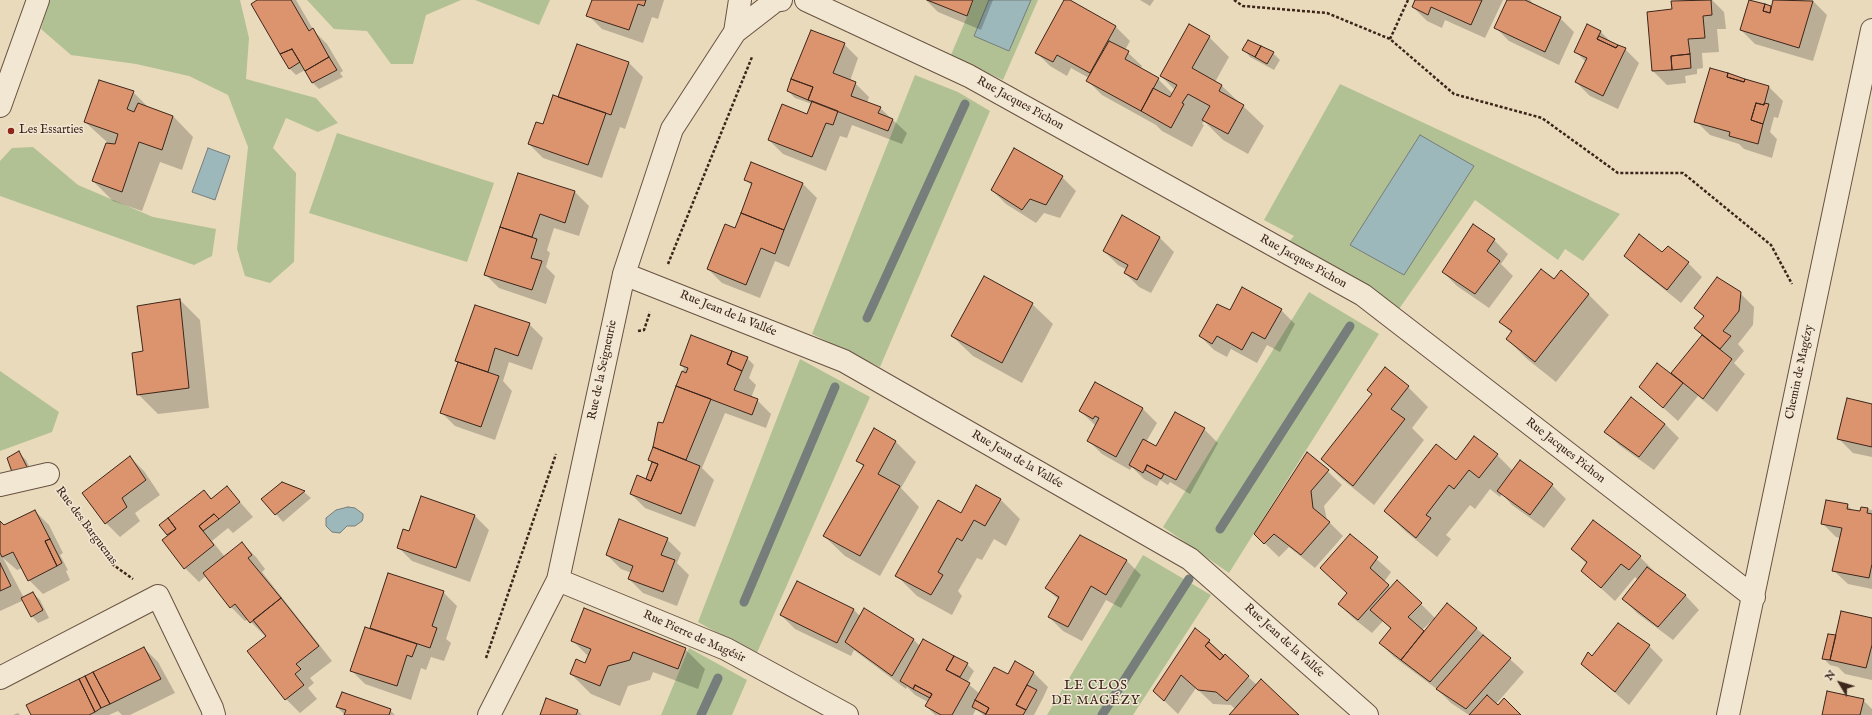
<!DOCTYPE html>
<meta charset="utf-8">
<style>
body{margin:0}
#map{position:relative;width:1872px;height:715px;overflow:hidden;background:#eadabc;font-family:"IM FELL English",serif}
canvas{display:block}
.north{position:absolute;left:1820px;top:663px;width:40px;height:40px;-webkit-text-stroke:3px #f1e7d3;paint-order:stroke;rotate:308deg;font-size:11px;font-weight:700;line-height:16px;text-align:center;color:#3c251a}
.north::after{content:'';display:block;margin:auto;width:14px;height:18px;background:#3c251a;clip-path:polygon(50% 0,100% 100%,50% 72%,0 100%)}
</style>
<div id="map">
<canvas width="1872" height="715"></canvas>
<div class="north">N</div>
</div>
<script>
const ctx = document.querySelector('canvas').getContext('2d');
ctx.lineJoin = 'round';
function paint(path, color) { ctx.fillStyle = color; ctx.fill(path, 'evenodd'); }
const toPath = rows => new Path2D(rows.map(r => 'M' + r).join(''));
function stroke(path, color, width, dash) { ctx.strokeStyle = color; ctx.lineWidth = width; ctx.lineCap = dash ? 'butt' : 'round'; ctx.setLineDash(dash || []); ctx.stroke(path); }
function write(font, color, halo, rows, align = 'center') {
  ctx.font = font + ' "IM FELL English",serif'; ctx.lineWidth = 3; ctx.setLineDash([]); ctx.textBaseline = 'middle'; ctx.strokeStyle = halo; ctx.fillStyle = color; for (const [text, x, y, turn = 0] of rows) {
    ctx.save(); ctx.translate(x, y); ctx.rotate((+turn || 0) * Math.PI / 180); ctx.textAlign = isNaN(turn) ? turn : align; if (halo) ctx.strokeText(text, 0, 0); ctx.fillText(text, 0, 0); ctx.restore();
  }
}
paint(toPath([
 [49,0,240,0,249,38,246,79,316,98,338,123,318,132,286,118,273,148,296,173,294,262,270,283,245,276,237,249,248,147,228,95,189,76,136,64,71,55,41,29],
 [307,0,461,0,426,15,413,64,391,64,367,31,334,29],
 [475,0,550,0,539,25],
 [974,0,1038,0,1003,80,951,55],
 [915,75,958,92,990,111,880,367,812,334],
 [1340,84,1620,214,1583,261,1565,249,1558,260,1475,200,1399,309,1287,244,1294,236,1264,220],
 [337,133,494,183,467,262,309,213],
 [33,147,78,185,153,217,216,229,212,256,194,265,0,196,0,161,12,148],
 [1309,292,1379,334,1229,573,1163,527],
 [800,359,870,397,756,655,698,622],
 [0,371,59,412,52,432,0,451],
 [1143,555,1211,595,1133,715,1047,715],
 [689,648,747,680,732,715,661,715]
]), '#b1c194');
const water = toPath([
 [989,0,1031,0,1009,51,974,36,989,0],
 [1420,135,1474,166,1404,275,1350,245,1420,135],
 [208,148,230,156,215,200,192,192,208,148],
 [348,507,355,508,363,514,363,518,362,521,355,526,347,526,340,533,332,532,326,526,326,518,336,510,348,507]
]);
paint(water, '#9db8bb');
stroke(water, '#767d7b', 1);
paint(toPath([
 [259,0,296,0,314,31,327,44,343,71,340,73,343,77,319,89,312,82,305,70,296,75,289,68],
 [593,0,664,0,658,19,652,17,643,43,602,29,588,15],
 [926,0,993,0,981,30,938,12],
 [1065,0,1116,27,1130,41,1125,50,1142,66,1140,69,1158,79,1173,94,1175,90,1161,76,1209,37,1229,57,1215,82,1222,86,1264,126,1248,154,1223,140,1204,121,1202,124,1204,125,1192,147,1162,131,1156,125,1102,95,1088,81,1089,78,1071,68,1067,76,1050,66,1036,52],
 [1140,0,1154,0,1150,6],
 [1416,0,1503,0,1485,38,1445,20,1442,28,1427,21,1413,7],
 [1508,0,1530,0,1537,8,1560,18,1574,32,1559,65,1509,41,1495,27],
 [1688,0,1712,0,1724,12,1726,29,1717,29,1719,52,1702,53,1703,68,1697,69,1697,74,1685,76,1686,83,1667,85,1653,71,1673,10,1672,2],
 [1774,0,1813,1,1827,15,1813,61,1755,44,1741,30,1771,7,1772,8],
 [1601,32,1612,43,1625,49,1639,63,1618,109,1590,96,1576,82,1586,62,1576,52],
 [844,44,858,58,850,81,855,83,869,97,867,103,880,108,907,133,902,144,852,125,847,138,840,136,826,171,783,154,769,140,807,115,812,104,795,98,788,91],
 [578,45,629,63,643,77,625,129,620,127,602,178,543,158,529,144,543,126,559,98],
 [1244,50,1273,53,1280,60,1274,70,1250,57],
 [1746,80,1769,87,1783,101,1778,118,1774,117,1770,132,1777,139,1772,158,1744,149,1739,144,1710,135,1696,121],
 [133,92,149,108,173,116,193,137,182,170,160,162,142,211,113,201,93,181,107,142,85,122],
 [519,174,575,192,589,206,579,236,554,228,547,250,550,253,546,267,555,276,546,304,499,288,485,274],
 [1062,177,1076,191,1060,218,1044,213,1036,223,1006,204,992,190],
 [745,179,803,184,817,198,789,267,775,261,760,298,722,283,708,269,735,229,752,186],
 [1160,238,1174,252,1151,293,1139,287,1125,273,1127,270,1118,265,1104,251],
 [1494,240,1508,254,1501,264,1513,276,1489,308,1457,286,1443,272],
 [1668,247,1688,263,1702,277,1681,303,1639,269,1625,255,1662,253],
 [1561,272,1589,295,1609,315,1556,382,1527,359,1507,339,1512,333,1500,322,1555,280],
 [1740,293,1754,307,1753,325,1738,344,1744,351,1734,363,1745,374,1717,412,1698,396,1678,421,1640,387,1671,375,1703,335,1704,317,1695,307],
 [180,300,200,320,209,408,158,414,138,394,144,352],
 [1032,304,1053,324,1022,383,973,356,952,336],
 [1281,310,1295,324,1280,352,1267,345,1257,363,1231,349,1227,357,1214,350,1200,336,1230,312],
 [529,324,543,338,532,370,509,362,503,381,512,391,495,440,455,426,441,412,459,363,456,361],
 [747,358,754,365,749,378,756,385,751,398,757,400,771,414,766,428,725,413,702,468,714,480,695,527,645,508,631,494,650,481,653,464,649,460,654,447,659,423,663,424,684,368,681,365],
 [1408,387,1428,407,1412,428,1424,440,1374,505,1342,479,1322,459],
 [1872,405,1872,457,1853,453,1839,439],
 [1143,409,1157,423,1146,442,1157,448,1204,429,1218,443,1190,494,1170,482,1168,485,1160,480,1157,486,1144,479,1132,467,1130,470,1102,454,1088,440,1096,426,1080,411],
 [1665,424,1679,438,1654,470,1619,445,1605,431],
 [874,430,896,442,916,462,901,488,919,507,880,576,845,556,824,536,864,467,857,460],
 [19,453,26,460,34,476,13,471],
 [1308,453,1342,485,1324,506,1327,520,1343,536,1315,568,1289,547,1279,557,1255,534],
 [1497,455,1513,471,1520,462,1552,485,1566,499,1544,528,1512,505,1502,494,1500,497,1490,489,1475,509,1470,505,1446,535,1451,539,1437,557,1405,531,1385,511,1456,461],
 [130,457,144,471,160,495,135,513,140,521,120,537,106,523],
 [227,487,253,517,233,533,228,528,212,541,225,557,242,543,256,557,265,569,262,572,332,661,310,678,314,683,308,688,317,699,300,713,286,699,266,637,248,619,245,621,231,607,206,576,199,582,185,568,163,540,169,535,161,525,204,491,212,499],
 [304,492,311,498,283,522,263,499],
 [1000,499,1020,519,1006,546,994,539,982,560,977,558,958,591,962,596,952,615,917,596,897,576,961,514],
 [1847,505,1853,511,1860,512,1861,508,1872,510,1872,589,1848,584,1833,570,1840,538,1836,537,1822,523],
 [35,511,49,525,63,553,60,555,68,570,66,571,70,580,43,594,29,580,22,568,17,570,3,558,24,598,33,593,40,600,49,618,38,623,32,616,24,600,0,611,0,522,5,526],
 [475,516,489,530,470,582,412,561,398,547,410,532],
 [1080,536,1127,561,1141,575,1121,608,1106,600,1082,641,1063,631,1049,617,1059,600,1046,588],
 [1351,536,1391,572,1384,582,1391,588,1421,604,1436,619,1476,628,1524,672,1496,704,1520,715,1469,715,1451,703,1438,690,1394,657,1380,643,1391,629,1383,621,1372,633,1353,618,1339,604,1348,593],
 [1434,619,1435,620,1424,632,1422,630],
 [667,539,681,553,677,563,689,575,677,606,643,593,629,579,632,573,621,569,607,555],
 [1572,549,1640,557,1654,571,1653,572,1686,596,1699,610,1673,640,1637,613,1623,599,1638,580,1635,577,1615,601,1582,571,1587,564],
 [389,574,443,592,457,606,446,639,451,643,444,661,431,657,426,670,421,668,411,700,365,684,351,670,371,629],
 [854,610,861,617,913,639,920,646,967,664,974,671,967,683,980,694,1008,676,1015,662,1034,673,1048,687,1043,698,1034,715,983,715,976,709,973,715,935,715,926,706,928,702,915,695,907,687,906,689,854,650,851,656,795,629,781,615],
 [1872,619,1872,680,1845,674,1838,667,1830,665,1823,658,1836,636],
 [1618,624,1649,646,1663,660,1629,705,1582,664,1592,657],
 [1195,629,1257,685,1297,715,1230,715,1235,709,1231,705,1213,704,1196,688,1178,714,1154,691],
 [572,640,685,649,705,669,698,689,653,672,650,680,628,686,620,706,591,694,571,674,586,665,589,657],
 [144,648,158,662,175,693,130,715,122,715,118,711,109,715,32,715],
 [1863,700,1872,709,1872,715,1823,715],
 [337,707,390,710,395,715,345,715],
 [578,711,582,715,541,715],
 [18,713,20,715,13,715]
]), '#0003');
stroke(toPath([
 [867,318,965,104],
 [1220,529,1350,326],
 [744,602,835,387],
 [701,715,718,678],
 [1102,715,1189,579]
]), '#767d7b', 9);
const building = toPath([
 [257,0,291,0,309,31,313,28,329,57,305,71,292,49,280,54,251,4,257,0],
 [592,0,646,0,644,6,638,4,629,30,586,16,592,0],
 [927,0,973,0,967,16,927,0],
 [1064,0,1070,0,1116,26,1090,73,1057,55,1053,62,1035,53,1064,0],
 [1415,0,1482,0,1471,25,1431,7,1428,15,1412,7,1415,0],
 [1507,0,1525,0,1561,17,1545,52,1494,28,1507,0],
 [1711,0,1712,15,1703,16,1705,38,1688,39,1690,54,1671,56,1672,70,1652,71,1647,12,1672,9,1671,1,1711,0],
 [1749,0,1765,4,1763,11,1770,13,1773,0,1813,1,1799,48,1740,30,1749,0],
 [1765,4,1771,6,1770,13,1763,11,1765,4],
 [1189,24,1210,36,1192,68,1222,85,1219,91,1244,105,1228,134,1202,120,1210,106,1188,94,1182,103,1184,104,1171,128,1141,111,1153,88,1170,97,1177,85,1160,76,1189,24],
 [1587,24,1601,31,1597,39,1616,48,1618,45,1626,48,1603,96,1575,82,1587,58,1574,52,1587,24],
 [811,30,845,43,833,73,856,82,851,96,881,107,878,113,893,119,888,131,808,100,813,87,791,79,811,30],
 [1599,36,1618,45,1616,48,1597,39,1599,36],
 [1248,40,1261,46,1255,57,1242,50,1248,40],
 [1109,41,1129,51,1125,59,1159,78,1141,111,1086,81,1109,41],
 [577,44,629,62,611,115,558,97,577,44],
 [1261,46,1274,52,1267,64,1255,57,1261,46],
 [292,49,300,62,289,69,280,54,292,49],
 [1690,54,1691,68,1672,70,1671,56,1690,54],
 [329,57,337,70,312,83,305,71,329,57],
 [1710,68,1728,73,1727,77,1744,82,1745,79,1769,86,1764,105,1756,103,1751,120,1763,124,1758,144,1729,136,1730,132,1694,122,1710,68],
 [1728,73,1745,79,1744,82,1727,77,1728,73],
 [791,79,813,87,808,100,787,91,791,79],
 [99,80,134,91,127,109,134,112,138,103,173,116,162,150,139,142,122,192,92,181,106,143,115,144,118,134,84,122,99,80],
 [553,95,606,113,588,165,528,144,536,122,543,124,553,95],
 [812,101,838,111,833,125,826,123,812,157,768,140,782,104,807,114,812,101],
 [1756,103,1764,105,1764,103,1769,104,1763,124,1751,120,1756,103],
 [1014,148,1063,176,1046,205,1030,199,1022,210,991,190,1014,148],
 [751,162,803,183,784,230,741,213,752,183,744,180,751,162],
 [518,173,575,191,565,223,540,214,532,237,500,227,518,173],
 [741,213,784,230,775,254,761,248,746,285,707,269,725,224,735,228,741,213],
 [1122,215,1160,237,1137,280,1124,273,1128,265,1103,251,1122,215],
 [1473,224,1495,239,1487,251,1500,261,1475,294,1442,272,1473,224],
 [500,227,537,239,531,258,542,261,532,290,484,275,500,227],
 [1639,234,1662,252,1668,246,1689,262,1667,290,1624,256,1639,234],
 [1541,269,1554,279,1561,270,1589,294,1535,362,1506,339,1512,331,1499,322,1541,269],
 [984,276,1033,303,1002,363,951,336,984,276],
 [1717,277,1741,292,1739,311,1723,331,1731,336,1720,349,1694,328,1704,316,1694,308,1717,277],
 [1242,287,1282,309,1265,339,1252,332,1242,350,1217,336,1212,344,1199,336,1217,304,1230,310,1242,287],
 [180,299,189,388,137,395,132,353,143,351,137,306,180,299],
 [475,305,530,323,518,356,495,348,488,372,455,361,475,305],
 [691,335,732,351,727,364,742,371,734,390,758,399,752,415,676,386,682,371,686,373,688,368,680,365,691,335],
 [1702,335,1732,359,1703,399,1671,373,1702,335],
 [732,351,748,357,742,371,727,364,732,351],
 [458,362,499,376,481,427,440,413,458,362],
 [1657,363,1683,383,1663,408,1639,387,1657,363],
 [1385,367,1409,386,1391,409,1405,419,1353,486,1321,459,1372,394,1367,390,1385,367],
 [1095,382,1143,408,1116,457,1087,441,1099,418,1095,416,1093,419,1079,411,1095,382],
 [676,386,711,399,686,460,653,447,658,422,663,423,676,386],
 [1631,397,1665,424,1639,457,1604,432,1631,397],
 [1847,398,1872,404,1872,447,1837,439,1847,398],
 [1175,412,1205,428,1176,480,1147,465,1143,473,1129,465,1143,439,1156,446,1175,412],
 [874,428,896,441,878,474,900,486,860,556,823,536,864,465,856,461,874,428],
 [1474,436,1498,454,1479,478,1469,470,1454,489,1449,485,1426,515,1431,518,1416,538,1384,511,1436,444,1456,460,1474,436],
 [653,447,700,466,681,514,630,494,637,475,651,481,658,464,648,460,653,447],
 [19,451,28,469,12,472,7,458,19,451],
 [1307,452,1329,470,1311,491,1313,508,1330,522,1301,555,1274,534,1264,544,1254,534,1307,452],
 [130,456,146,480,122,498,127,507,105,524,82,493,130,456],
 [1520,460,1553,484,1530,515,1497,491,1520,460],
 [652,462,658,464,651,481,646,479,652,462],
 [1147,465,1164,474,1161,479,1145,470,1147,465],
 [282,482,305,491,275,515,261,499,282,482],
 [976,485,1001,499,985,526,974,520,962,541,957,538,938,572,943,575,931,595,895,576,938,500,961,513,976,485],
 [227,486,240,502,219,519,214,514,199,526,214,545,184,569,162,540,176,529,168,518,204,490,211,499,227,486],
 [421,496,475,515,456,568,397,548,403,529,409,531,421,496],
 [1826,500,1848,504,1847,509,1860,511,1861,507,1868,508,1867,513,1872,514,1872,564,1869,578,1832,571,1842,528,1821,524,1826,500],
 [35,510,50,539,45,541,57,566,28,581,13,552,2,557,0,553,0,521,4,525,35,510],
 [214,514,219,519,203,531,199,526,214,514],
 [168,518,176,529,167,535,159,525,168,518],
 [619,519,668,538,661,555,675,560,663,592,628,579,633,566,606,555,619,519],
 [1593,520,1641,556,1629,570,1621,564,1601,588,1581,571,1587,562,1571,549,1593,520],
 [1350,534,1378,557,1370,568,1389,585,1358,620,1338,604,1347,593,1320,568,1350,534],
 [1080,535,1127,560,1106,595,1091,586,1068,627,1048,617,1059,597,1045,588,1080,535],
 [50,539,62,563,57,566,45,541,50,539],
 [242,542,252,555,248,558,281,598,250,623,235,604,230,608,203,573,242,542],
 [0,563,11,586,0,591,0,563],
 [1647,567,1686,595,1658,627,1622,599,1647,567],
 [388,573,444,591,432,626,437,628,430,648,370,628,388,573],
 [1397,580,1422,603,1408,617,1424,631,1401,660,1379,643,1391,628,1370,610,1397,580],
 [797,581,854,609,837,643,780,615,797,581],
 [33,592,43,610,31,617,21,598,33,592],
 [281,598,319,646,296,664,301,669,295,674,304,685,285,700,247,651,266,636,253,620,281,598],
 [1447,603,1477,628,1430,682,1401,660,1447,603],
 [584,608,686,648,678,669,633,652,630,660,608,666,600,686,570,674,576,659,585,663,591,649,571,641,584,608],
 [864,608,914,639,892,676,845,642,864,608],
 [1841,611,1872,618,1872,645,1866,668,1830,660,1841,611],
 [1618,623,1650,645,1615,692,1581,664,1588,652,1592,656,1618,623],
 [365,627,417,644,412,657,407,655,397,686,350,671,365,627],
 [1195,628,1210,640,1205,646,1220,660,1225,654,1249,676,1227,701,1216,692,1198,690,1181,675,1164,701,1153,691,1195,628],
 [1828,634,1836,635,1830,660,1822,659,1828,634],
 [1483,635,1511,658,1466,709,1436,689,1483,635],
 [923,639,954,656,946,670,970,683,952,715,941,715,925,706,932,694,915,685,913,689,900,681,923,639],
 [1209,642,1224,656,1220,660,1205,646,1209,642],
 [144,647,161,679,110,704,93,672,144,647],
 [954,656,968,663,960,677,946,670,954,656],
 [1015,661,1034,672,1016,705,1026,710,1023,715,985,715,989,708,975,700,994,667,1008,674,1015,661],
 [93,672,110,704,101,708,85,676,93,672],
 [85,676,101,708,95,712,79,679,85,676],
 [79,679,95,712,89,715,31,715,26,705,79,679],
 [1261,679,1299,715,1229,715,1261,679],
 [915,685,932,694,930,698,913,689,915,685],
 [1027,685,1037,690,1026,710,1016,705,1027,685],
 [1827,691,1864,699,1860,715,1822,715,1827,691],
 [342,692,391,709,389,715,344,715,346,710,336,707,342,692],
 [1487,695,1498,705,1504,698,1521,715,1469,715,1487,695],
 [546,698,578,710,576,715,540,715,546,698],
 [975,700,989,708,986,714,972,707,975,700]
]);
paint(building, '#dc946f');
stroke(building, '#3c251a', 1);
const minor = toPath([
 [806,0,969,76,1363,295,1754,597],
 [735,32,740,0],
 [0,106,38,0],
 [624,274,844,361,1190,559,1367,715],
 [0,485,48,474],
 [558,580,726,649,847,715],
 [0,678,158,596,212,708,214,715],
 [489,715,558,580,624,274,672,129,735,32,775,1,781,0],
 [1728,715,1872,30]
]);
stroke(minor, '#685242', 24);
stroke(toPath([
 [1234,0,1243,6,1327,13,1390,39,1454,94,1542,118,1618,173,1683,173,1771,245,1792,284],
 [1390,39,1408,0],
 [668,264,752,57],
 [638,331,644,330,650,312],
 [62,495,112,564,133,579],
 [486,658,556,454]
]), '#3c251a', 2.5, [3, 2]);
stroke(minor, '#f1e7d3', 22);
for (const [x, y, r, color] of [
 [11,131,4,"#8f2418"]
]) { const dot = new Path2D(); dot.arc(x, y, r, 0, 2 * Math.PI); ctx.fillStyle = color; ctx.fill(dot); stroke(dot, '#f1e7d3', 1.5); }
write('12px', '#3c251a', '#f1e7d3', [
 ["Rue Jacques Pichon",1020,104,29],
 ["Rue Jacques Pichon",1303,262,29],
 ["Rue Jean de la Vallée",728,314,22],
 ["Rue de la Seigneurie",603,370,-78],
 ["Chemin de Magézy",1800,372,-78],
 ["Rue Jacques Pichon",1565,451,38],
 ["Rue Jean de la Vallée",1017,460,30],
 ["Rue des Barguenas",86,526,53],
 ["Rue Pierre de Magésir",694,637,24],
 ["Rue Jean de la Vallée",1284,641,42]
]);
write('12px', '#3c251a', '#f1e7d3', [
 ["Les Essarties",19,131]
], 'left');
ctx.letterSpacing = '1px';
write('13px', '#3c251a', '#f1e7d3', [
 ["LE CLOS",1096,686],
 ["DE MAGÉZY",1096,701]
]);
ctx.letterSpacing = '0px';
</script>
